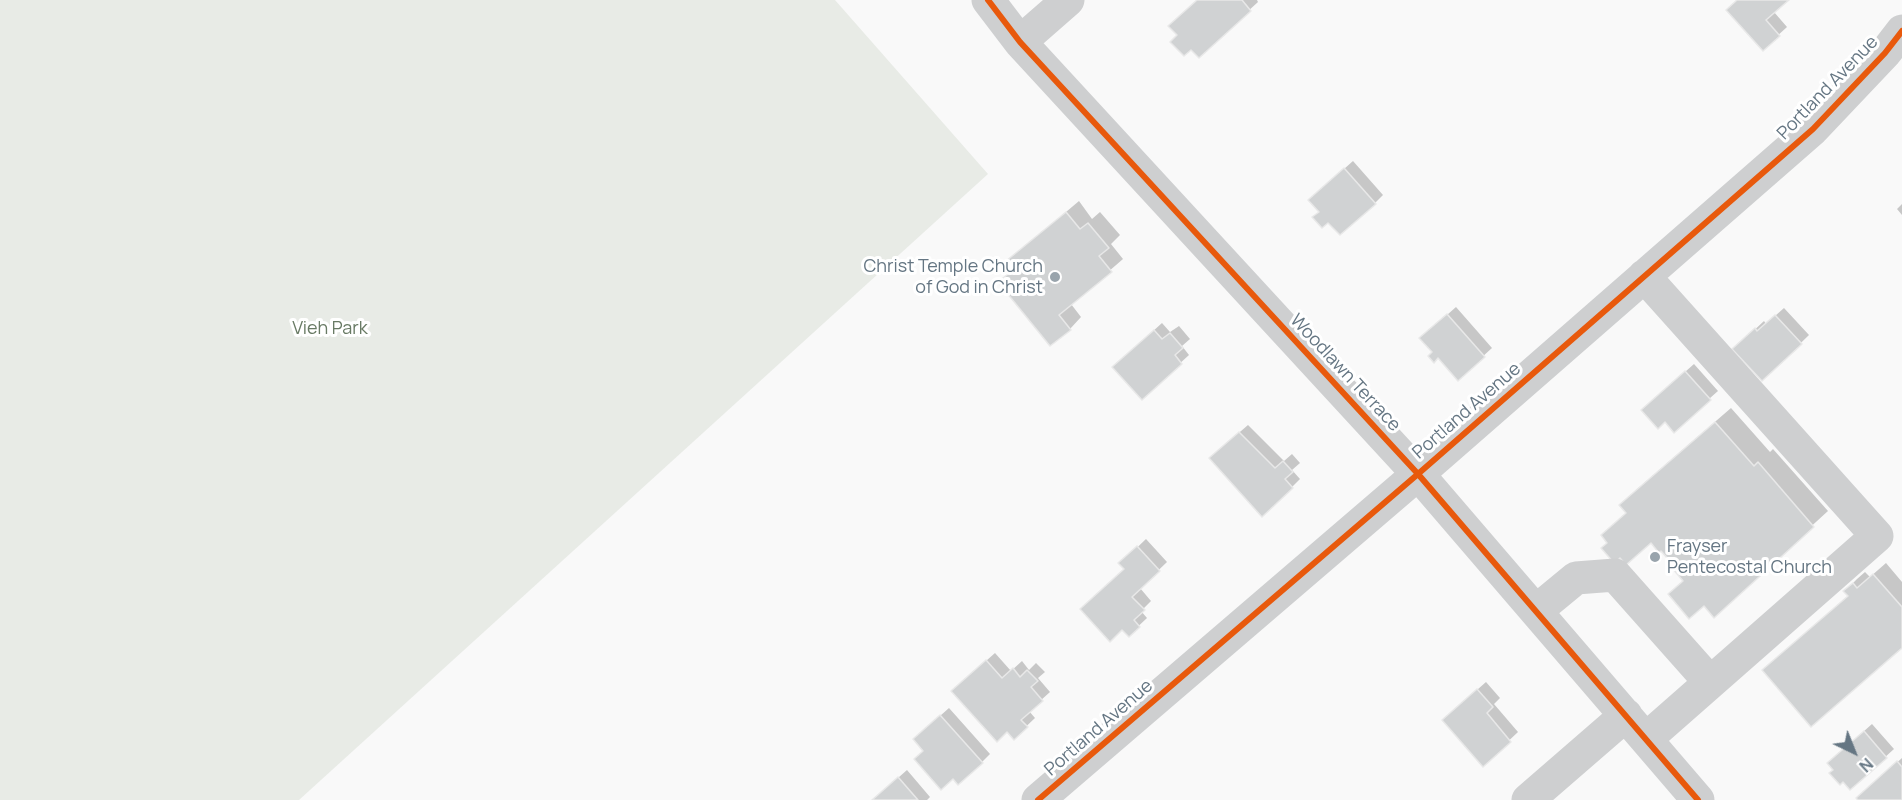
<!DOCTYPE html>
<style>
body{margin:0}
#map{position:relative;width:1902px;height:800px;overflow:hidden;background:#f9f9f9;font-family:Manrope,sans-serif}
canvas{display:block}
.north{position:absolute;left:1824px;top:722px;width:60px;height:60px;-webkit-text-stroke:4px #fff;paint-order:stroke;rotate:137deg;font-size:16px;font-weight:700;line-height:24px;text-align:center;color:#657683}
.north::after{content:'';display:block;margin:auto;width:21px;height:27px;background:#657683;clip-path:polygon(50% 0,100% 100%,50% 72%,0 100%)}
</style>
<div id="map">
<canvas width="1902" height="800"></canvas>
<div class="north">N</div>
</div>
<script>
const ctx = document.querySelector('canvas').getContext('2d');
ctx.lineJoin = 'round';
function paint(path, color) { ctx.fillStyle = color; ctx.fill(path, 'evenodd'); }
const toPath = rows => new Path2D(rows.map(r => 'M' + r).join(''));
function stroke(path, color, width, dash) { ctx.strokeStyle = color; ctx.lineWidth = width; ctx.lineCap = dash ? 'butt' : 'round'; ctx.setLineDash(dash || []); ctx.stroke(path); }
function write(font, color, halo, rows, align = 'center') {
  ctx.font = font + ' Manrope,sans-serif'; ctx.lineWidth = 6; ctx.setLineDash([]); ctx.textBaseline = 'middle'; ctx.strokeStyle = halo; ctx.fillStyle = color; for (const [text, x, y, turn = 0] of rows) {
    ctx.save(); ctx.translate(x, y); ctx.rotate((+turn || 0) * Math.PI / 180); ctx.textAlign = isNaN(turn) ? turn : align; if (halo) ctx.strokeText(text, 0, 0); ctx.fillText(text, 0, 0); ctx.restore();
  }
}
paint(toPath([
 [0,0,835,0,988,174,299,800,0,800]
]), '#e8ebe6');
paint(toPath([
 [1198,0,1257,0,1258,2,1199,56,1179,35],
 [1738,0,1787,0,1774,12,1787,27,1763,49],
 [1353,161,1383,195,1375,203,1328,220,1320,211,1318,192],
 [1079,201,1092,219,1100,212,1120,235,1111,244,1123,259,1071,304,1081,317,1070,329,1000,282,1013,269,1008,261],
 [1902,204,1902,215,1897,209],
 [1456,307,1492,348,1458,379,1434,352,1430,330],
 [1784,308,1809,335,1771,372,1734,349,1764,321,1766,324],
 [1162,323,1170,332,1179,326,1190,339,1182,346,1189,355,1142,398,1122,359],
 [1694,364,1718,391,1674,430,1651,402],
 [1731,408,1770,452,1773,449,1828,511,1714,615,1684,580,1677,567,1661,549,1651,541,1609,542,1603,535,1627,512,1636,490],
 [1248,425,1284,461,1292,454,1300,463,1292,470,1300,479,1292,487,1219,450],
 [1146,539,1167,562,1140,588,1151,601,1141,611,1147,618,1129,635,1126,569,1121,563],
 [1886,563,1902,582,1902,646,1776,659,1849,595,1845,591,1857,579,1865,572,1870,577],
 [995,653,1011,671,1022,661,1029,670,1036,663,1045,672,1038,678,1050,692,1029,711,1035,718,1014,738,961,683],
 [1486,682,1500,698,1494,704,1518,732,1483,765,1452,712],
 [949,708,990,754,982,762,954,777,925,750,923,731],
 [1872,724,1894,749,1851,788,1837,755],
 [1902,758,1902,800,1860,800,1866,790],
 [907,770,930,797,927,800,873,800]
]), '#0003');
const building = toPath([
 [1197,0,1242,0,1251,11,1199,58,1191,50,1184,56,1170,42,1177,35,1168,26,1197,0],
 [1737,0,1789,0,1766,20,1780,36,1763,51,1726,10,1737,0],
 [1344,168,1376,204,1340,235,1328,223,1322,228,1312,217,1319,212,1308,200,1344,168],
 [1066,212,1080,229,1088,223,1109,248,1099,256,1112,272,1059,315,1071,330,1050,346,998,282,1013,270,1006,261,1066,212],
 [1447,314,1485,357,1458,381,1438,358,1434,363,1428,356,1432,352,1419,338,1447,314],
 [1775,315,1802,344,1762,381,1732,349,1755,328,1757,331,1775,315],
 [1154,330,1162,339,1170,333,1183,348,1175,355,1182,364,1142,400,1112,367,1154,330],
 [1685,371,1711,400,1674,433,1665,422,1658,429,1641,410,1685,371],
 [1715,422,1754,466,1758,462,1814,527,1714,618,1704,606,1689,619,1668,594,1683,581,1673,569,1675,567,1661,551,1659,553,1651,543,1626,565,1620,558,1614,563,1601,548,1607,543,1601,535,1626,513,1619,505,1715,422],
 [1239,432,1275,468,1283,461,1293,472,1285,479,1293,488,1262,517,1209,458,1239,432],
 [1137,546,1160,571,1132,597,1145,610,1134,620,1140,627,1129,637,1122,630,1110,642,1080,609,1124,569,1118,563,1137,546],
 [1873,574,1902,607,1902,648,1811,727,1762,670,1848,596,1843,591,1853,583,1857,588,1873,574],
 [986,660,1002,678,1013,668,1020,677,1027,670,1038,681,1031,687,1043,701,1021,720,1028,727,1014,740,1007,732,997,742,951,691,986,660],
 [1477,689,1493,707,1487,713,1511,742,1483,767,1442,720,1477,689],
 [940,715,983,763,958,785,953,779,941,790,914,759,923,751,913,739,940,715],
 [1864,731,1887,758,1850,790,1843,782,1840,785,1829,773,1833,770,1827,763,1864,731],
 [1897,761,1902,767,1902,800,1858,800,1856,798,1897,761],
 [898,777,918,800,872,800,898,777]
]);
paint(building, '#d0d2d3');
stroke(building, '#e8e8e8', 1.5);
stroke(toPath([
 [988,0,1020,42,1418,474,1698,800],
 [1020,42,1068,0],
 [1644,276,1877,536,1646,739],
 [1536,611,1576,578,1615,575,1710,682],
 [1038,800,1418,474,1813,129,1885,53,1902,31],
 [1528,800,1626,715]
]), '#cecfd0', 33);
stroke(toPath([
 [988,0,1020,42,1418,474,1698,800],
 [1038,800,1418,474,1813,129,1885,53,1902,31]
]), '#e8590c', 6);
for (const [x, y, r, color] of [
 [1055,277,6,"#99a4ac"],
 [1655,557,6,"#99a4ac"]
]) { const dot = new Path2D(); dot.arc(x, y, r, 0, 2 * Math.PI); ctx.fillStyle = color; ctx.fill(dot); stroke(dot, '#fff', 2); }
write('18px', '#657683', '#fff', [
 ["Portland Avenue",1828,88,-46],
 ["Woodlawn Terrace",1345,373,47],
 ["Portland Avenue",1467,411,-41],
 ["Portland Avenue",1099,728,-41]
]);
write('18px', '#657683', '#fff', [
 ["Christ Temple Church",1043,267],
 ["of God in Christ",1043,288],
 ["Frayser",1667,547,"left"],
 ["Pentecostal Church",1667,568,"left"]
], 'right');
write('18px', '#687a64', '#fff', [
 ["Vieh Park",330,329]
]);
</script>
